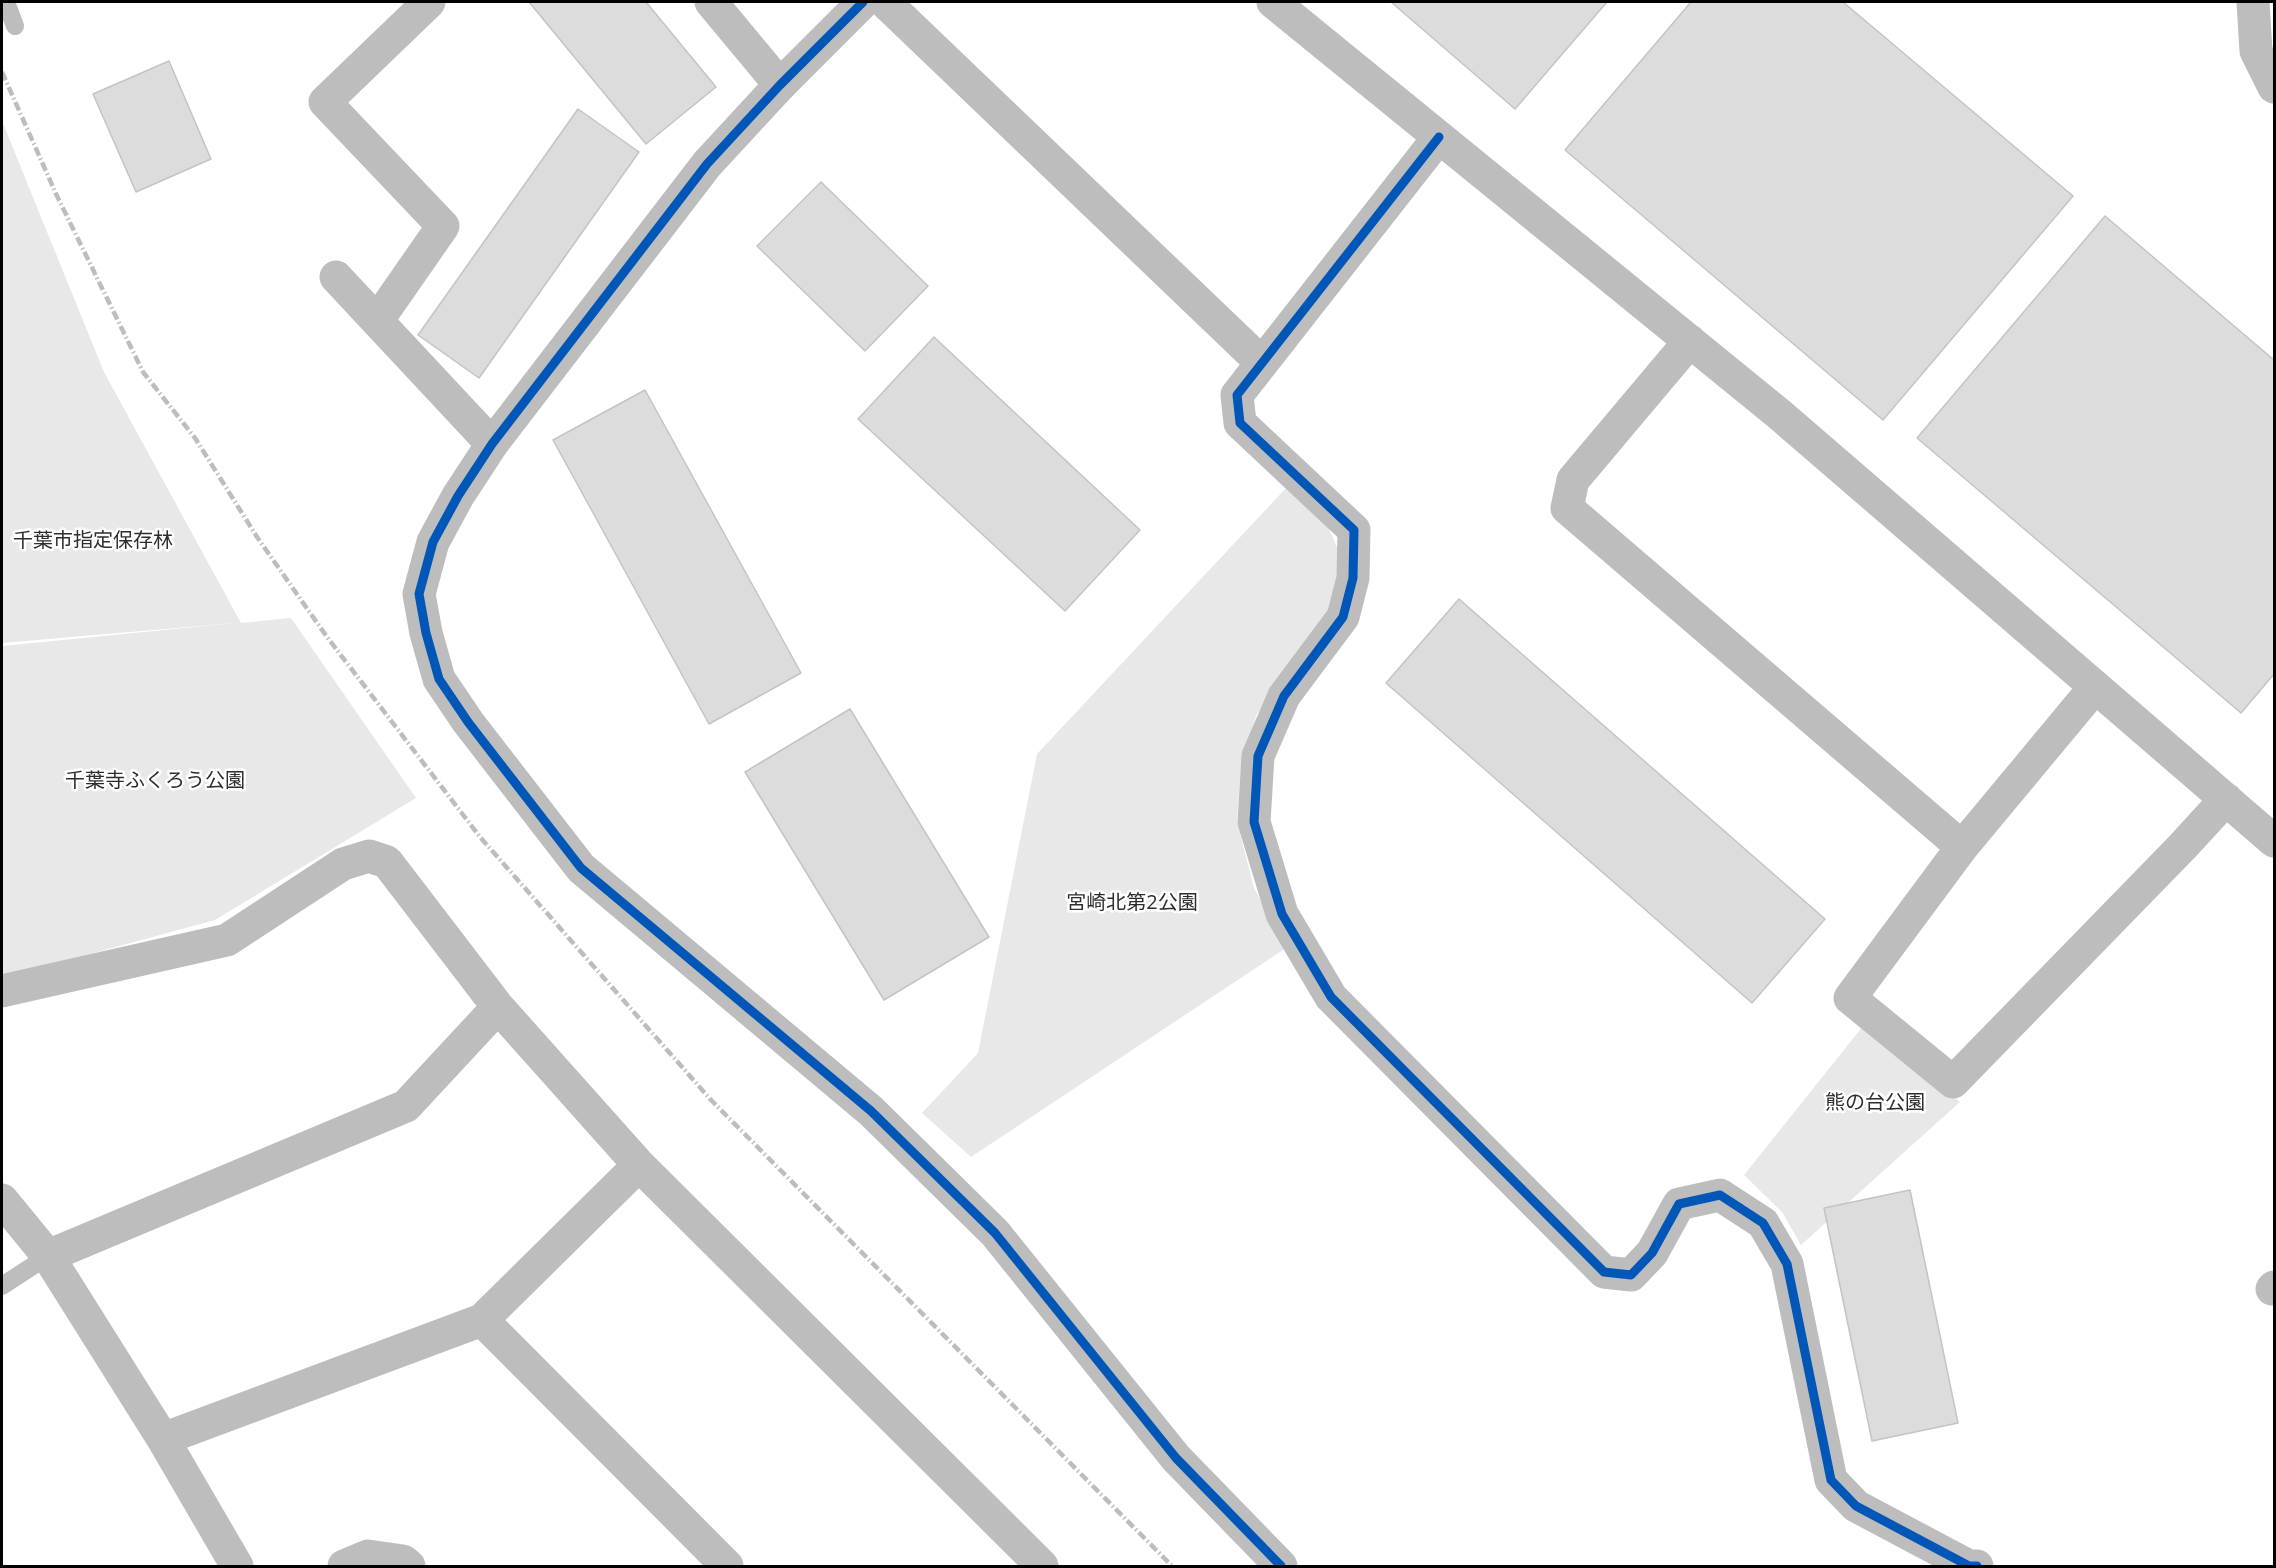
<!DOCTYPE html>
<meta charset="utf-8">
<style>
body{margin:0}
#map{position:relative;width:2276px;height:1568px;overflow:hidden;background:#fff;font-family:"Open Sans",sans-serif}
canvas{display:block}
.frame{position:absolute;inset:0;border:3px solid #000;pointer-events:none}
</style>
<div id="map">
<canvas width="2276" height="1568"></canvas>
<div class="frame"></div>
</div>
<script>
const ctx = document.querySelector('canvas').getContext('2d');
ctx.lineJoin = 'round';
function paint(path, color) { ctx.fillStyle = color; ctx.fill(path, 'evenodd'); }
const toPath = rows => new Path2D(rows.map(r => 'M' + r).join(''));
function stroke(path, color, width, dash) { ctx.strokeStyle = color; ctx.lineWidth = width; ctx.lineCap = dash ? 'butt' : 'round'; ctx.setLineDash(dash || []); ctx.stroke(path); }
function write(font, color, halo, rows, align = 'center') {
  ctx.font = font + ' "Open Sans","Noto Sans JP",sans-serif'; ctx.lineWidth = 5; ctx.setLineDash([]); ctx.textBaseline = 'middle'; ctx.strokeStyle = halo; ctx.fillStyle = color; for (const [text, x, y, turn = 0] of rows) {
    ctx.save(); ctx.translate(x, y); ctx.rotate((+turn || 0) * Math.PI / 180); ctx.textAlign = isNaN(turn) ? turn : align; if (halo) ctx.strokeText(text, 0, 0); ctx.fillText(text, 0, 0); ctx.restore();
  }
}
paint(toPath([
 [2,121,104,372,241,623,291,618,416,798,215,920,2,978,2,646,235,623,2,643],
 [1286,488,1327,524,1340,554,1341,583,1330,609,1283,672,1256,716,1241,767,1237,822,1254,888,1286,948,971,1157,922,1113,978,1053,1037,754],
 [1867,1021,1960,1102,1801,1245,1782,1212,1744,1175]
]), '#e8e8e8');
const building = toPath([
 [529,2,646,2,716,87,646,144,529,2],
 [1391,2,1607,2,1515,109,1391,2],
 [1691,2,1843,2,2073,196,1883,420,1565,150,1691,2],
 [169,61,211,159,136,192,93,94,169,61],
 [578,109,639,152,479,378,418,335,578,109],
 [821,182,928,286,865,351,757,246,821,182],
 [2105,216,2274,360,2274,674,2241,713,1917,438,2105,216],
 [934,337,1140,530,1065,611,858,419,934,337],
 [645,390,801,673,709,724,553,440,645,390],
 [1459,599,1825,919,1752,1003,1386,683,1459,599],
 [850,709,989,937,884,1000,745,772,850,709],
 [1910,1190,1958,1423,1872,1441,1824,1208,1910,1190]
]);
paint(building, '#dcdcdc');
stroke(building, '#c4c4c4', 1.5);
stroke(toPath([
 [6,2,15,26],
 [2,1286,48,1256]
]), '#bdbdbd', 18);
stroke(toPath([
 [711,2,780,85],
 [885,2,1262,363],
 [1273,2,1779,414,2274,841],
 [2253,2,2256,51,2274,87],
 [1439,137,1237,395,1240,423,1354,530,1353,578,1343,617,1284,696,1258,756,1254,822,1282,914,1331,997,1604,1272,1631,1275,1652,1253,1679,1204,1720,1195,1763,1223,1787,1264,1831,1480,1856,1506,1969,1566,1977,1566],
 [336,277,492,444],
 [377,321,443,226,325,102,429,2],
 [1690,341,1573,480,1567,508,1962,847],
 [2095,687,1962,847,1850,998,1953,1082,2183,846,2226,799],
 [2,991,227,940,343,864,369,856,387,862,498,1007,639,1165,1042,1566],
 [2,1200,48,1256,163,1439,237,1566],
 [48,1256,406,1106,498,1007],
 [2272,1289,2274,1287],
 [482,1320,727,1566],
 [163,1439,482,1320,639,1165],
 [344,1566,368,1556,403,1561,409,1566]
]), '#bdbdbd', 33);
stroke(toPath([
 [863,2,780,85,707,164,492,444,458,496,433,542,419,594,426,633,439,679,468,722,581,868,871,1111,995,1233,1176,1458,1281,1566]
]), '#bdbdbd', 33);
stroke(toPath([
 [2,72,57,196,143,372,195,438,257,537,327,637,480,837,711,1100,1172,1566]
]), '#bdbdbd', 4.5, [9, 3, 1.5, 3]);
stroke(toPath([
 [863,2,780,85,707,164,492,444,458,496,433,542,419,594,426,633,439,679,468,722,581,868,871,1111,995,1233,1176,1458,1281,1566],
 [1439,137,1237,395,1240,423,1354,530,1353,578,1343,617,1284,696,1258,756,1254,822,1282,914,1331,997,1604,1272,1631,1275,1652,1253,1679,1204,1720,1195,1763,1223,1787,1264,1831,1480,1856,1506,1969,1566,1977,1566]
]), '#0057b8', 9);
write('20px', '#2d2d2d', '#fff', [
 ["千葉市指定保存林",93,541],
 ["千葉寺ふくろう公園",155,781],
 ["宮崎北第2公園",1132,903],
 ["熊の台公園",1875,1103]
]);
</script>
